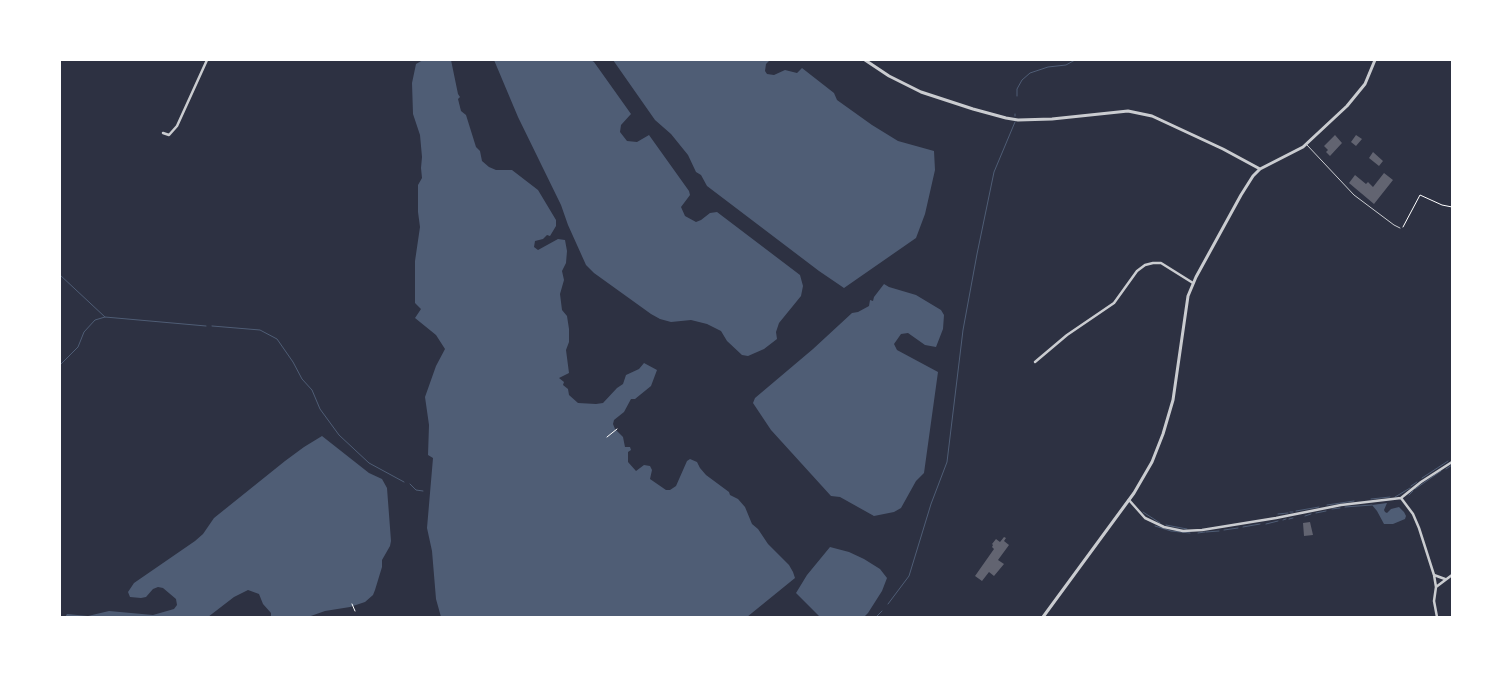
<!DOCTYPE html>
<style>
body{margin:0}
#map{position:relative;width:1512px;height:677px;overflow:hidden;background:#2d3142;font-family:"PT Sans",sans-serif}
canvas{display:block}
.frame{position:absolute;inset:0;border:61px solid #fff;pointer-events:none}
</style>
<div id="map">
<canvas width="1512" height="677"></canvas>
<div class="frame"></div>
</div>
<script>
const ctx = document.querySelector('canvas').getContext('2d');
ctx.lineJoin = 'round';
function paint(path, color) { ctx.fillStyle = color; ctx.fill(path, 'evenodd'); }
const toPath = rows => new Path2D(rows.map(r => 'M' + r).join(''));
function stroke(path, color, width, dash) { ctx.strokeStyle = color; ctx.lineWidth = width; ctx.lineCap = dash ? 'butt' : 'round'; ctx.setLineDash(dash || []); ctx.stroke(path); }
paint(toPath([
 [423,60,451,60,458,94,460,97,458,99,461,111,466,115,476,147,480,151,482,161,489,167,496,170,512,170,538,190,556,220,556,226,550,236,547,235,543,239,535,241,534,247,538,250,558,239,565,240,567,251,566,263,562,271,564,280,560,294,562,310,567,316,569,329,569,342,566,350,569,373,559,378,564,382,563,385,568,389,569,395,578,403,596,404,603,403,617,388,623,384,626,375,639,369,644,363,657,370,651,386,635,399,631,399,624,412,614,420,613,424,615,429,623,437,625,447,630,447,631,450,628,452,628,462,636,471,644,465,650,466,652,470,650,479,666,490,670,490,676,486,687,461,690,459,697,462,700,468,706,475,729,492,730,495,738,499,745,507,752,524,758,529,768,544,789,565,793,572,795,578,747,617,441,617,436,599,432,551,427,528,433,458,428,455,429,425,425,397,436,366,445,349,436,335,415,318,421,309,415,303,415,261,420,227,418,212,418,185,422,178,421,168,422,157,420,135,413,114,412,83,416,64],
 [494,60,591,60,594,62,631,114,621,125,620,132,627,141,637,142,649,135,689,191,690,195,681,207,685,216,696,222,701,220,710,213,717,212,800,275,803,286,801,296,779,323,776,332,777,339,764,349,748,356,742,355,727,341,721,331,707,324,691,320,671,322,660,319,651,314,594,273,586,265,568,225,561,205,518,117],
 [613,60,770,60,766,64,765,71,767,74,774,75,785,70,797,73,802,68,834,93,837,100,872,125,898,141,934,151,935,170,925,214,916,238,844,288,819,271,707,186,701,175,696,172,688,155,671,134,655,120],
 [884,284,889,287,916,295,941,310,944,315,943,329,936,347,925,345,908,333,901,334,894,344,897,350,938,372,924,473,916,481,901,508,894,512,874,516,840,497,831,496,771,430,753,403,755,398,813,349,852,313,858,312,869,306,870,300,873,301,874,297],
 [322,436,369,473,382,479,387,488,391,541,390,546,382,560,382,567,375,590,373,595,365,602,350,607,325,611,308,617,271,617,271,613,263,604,259,594,248,590,234,597,208,617,65,617,67,614,88,616,109,611,153,615,174,609,177,605,176,599,163,588,158,587,153,589,146,597,141,598,130,597,128,592,134,583,195,541,203,534,214,518,285,461,304,447],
 [1387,503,1384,510,1385,512,1387,513,1391,509,1399,507,1404,512,1406,516,1405,519,1393,524,1384,524,1377,511,1372,505],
 [830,547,849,552,864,559,880,569,887,578,882,591,868,613,864,617,820,617,796,593,807,575]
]), '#4f5d75');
stroke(toPath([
 [1017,96,1017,89,1022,80,1030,73,1048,67,1066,65,1075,60],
 [1015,116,1015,114],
 [60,275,105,317],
 [212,326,260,330,277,339,293,362,302,379,312,390,320,409,339,435,369,463,404,482],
 [60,365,78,347,84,332,95,320,105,317,206,326],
 [1446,469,1452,465],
 [1422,478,1448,461],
 [410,484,416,490,423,491],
 [1411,486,1417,482],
 [1415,489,1441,471],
 [1409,495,1413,491],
 [1395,497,1410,488],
 [1371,499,1390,497],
 [1327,505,1354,501],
 [1345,507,1372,505],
 [1332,509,1340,508],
 [1296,511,1319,507],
 [1143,512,1160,523],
 [1290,512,1293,512],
 [1316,513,1326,511],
 [1278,514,1288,513],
 [1305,516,1311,514],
 [1289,519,1293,518],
 [1283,520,1286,519],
 [1266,524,1278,521],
 [1166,525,1187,529],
 [1155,526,1171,531,1190,533],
 [1243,527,1260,524],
 [1224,530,1238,528],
 [1206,532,1219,531],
 [1198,533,1205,532],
 [888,604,909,576,931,504,947,462,963,330,977,254,994,172,1015,122],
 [876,617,882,611]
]), '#4f5d75', 1);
paint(toPath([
 [1335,135,1342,143,1330,156,1326,152,1328,150,1324,146],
 [1356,135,1362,139,1356,146,1351,142],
 [1373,152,1383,161,1379,166,1369,158],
 [1384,173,1393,180,1374,204,1349,183,1355,175,1366,184,1368,182,1373,187],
 [1310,522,1313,535,1304,536,1303,523],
 [1004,537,1006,538,1004,541,1009,545,998,560,1004,564,994,576,989,572,982,581,975,576,994,549,992,547,993,545,992,544,996,539,1000,542]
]), '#626471');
stroke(toPath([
 [1403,227,1420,195,1442,205,1452,207],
 [607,437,617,429],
 [352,604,355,611]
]), '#fff', 1);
stroke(toPath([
 [1307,145,1354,195,1394,225,1400,228]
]), '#caccd0', 1);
stroke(toPath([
 [163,133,169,135,177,126,207,60],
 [1035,362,1067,335,1114,303,1137,271,1145,265,1153,263,1161,263,1193,283],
 [1401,498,1413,514,1419,528,1434,575,1436,587],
 [1129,500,1145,518,1164,527,1183,531,1202,530,1276,518,1341,505,1401,498,1421,482,1452,462],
 [1434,575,1445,579],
 [1437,617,1434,601,1436,587,1452,575]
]), '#caccd0', 2.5);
stroke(toPath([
 [865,60,889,76,921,92,973,109,1006,118,1018,120,1052,119,1128,111,1152,116,1223,149,1260,169],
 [1043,617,1134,493,1152,462,1163,434,1173,400,1188,296,1196,277,1241,195,1253,176,1260,169,1303,147,1347,106,1365,84,1375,60]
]), '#caccd0', 3);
</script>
